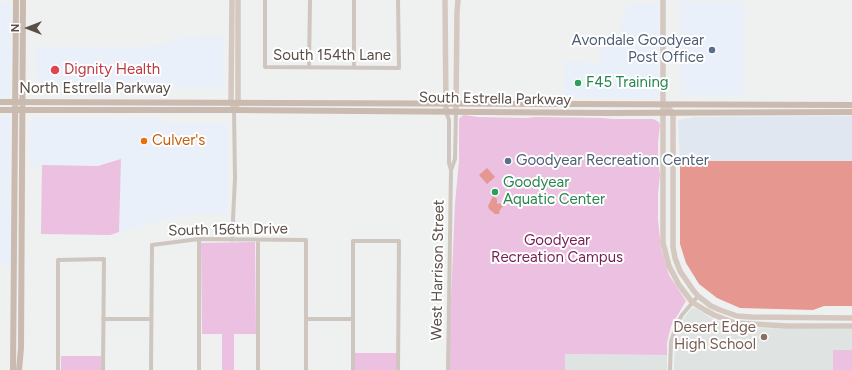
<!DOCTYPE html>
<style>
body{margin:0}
#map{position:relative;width:852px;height:370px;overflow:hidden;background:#eef1f0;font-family:Figtree,sans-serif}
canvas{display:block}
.north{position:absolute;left:8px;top:8px;width:40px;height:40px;-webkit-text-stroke:3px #fff;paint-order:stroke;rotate:270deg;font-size:11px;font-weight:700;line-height:16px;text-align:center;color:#5a4e48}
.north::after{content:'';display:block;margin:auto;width:14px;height:18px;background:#5a4e48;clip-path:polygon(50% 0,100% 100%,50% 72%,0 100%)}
</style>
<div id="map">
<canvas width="852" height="370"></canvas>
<div class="north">N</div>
</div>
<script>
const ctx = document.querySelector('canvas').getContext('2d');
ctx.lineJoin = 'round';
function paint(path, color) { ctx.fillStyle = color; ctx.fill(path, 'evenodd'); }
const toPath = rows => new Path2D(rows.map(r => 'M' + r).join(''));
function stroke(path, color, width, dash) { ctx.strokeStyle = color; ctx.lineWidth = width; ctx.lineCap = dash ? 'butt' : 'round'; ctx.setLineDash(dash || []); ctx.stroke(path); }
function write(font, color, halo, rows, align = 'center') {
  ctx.font = font + ' Figtree,sans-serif'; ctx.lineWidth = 4; ctx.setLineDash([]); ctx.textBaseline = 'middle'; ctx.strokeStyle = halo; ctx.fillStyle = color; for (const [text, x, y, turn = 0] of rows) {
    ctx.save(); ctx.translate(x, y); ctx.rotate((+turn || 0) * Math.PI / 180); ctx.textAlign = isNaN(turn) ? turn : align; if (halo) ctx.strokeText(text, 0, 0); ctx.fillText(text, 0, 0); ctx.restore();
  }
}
paint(toPath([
 [675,2,744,2,743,95,681,95,681,5],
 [0,3,11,3,12,9,10,19,10,36,12,48,10,92,7,96,3,98,0,98],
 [628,4,661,4,658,94,657,97,651,100,638,98,564,97,564,61,589,61,590,64,600,64,599,53,622,27,623,11,627,10],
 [223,35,223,89,47,88,46,85,40,82,39,78,36,78,35,47,147,47,162,44,184,37,215,36],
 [0,116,8,117,12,123,10,135,10,153,11,166,9,191,11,220,11,265,0,265],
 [34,118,122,120,160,119,160,122,172,122,172,125,182,124,228,124,228,214,179,215,119,232,121,159,98,166,30,166,30,123]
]), '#e9f0fa');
paint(toPath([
 [692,308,696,308,709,317,727,325,741,328,852,329,852,370,674,370,675,342,677,331,684,318],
 [565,354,667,355,667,370,565,370]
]), '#dfe3e1');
paint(toPath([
 [464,115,478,117,526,118,537,117,602,118,612,119,653,119,659,122,660,125,658,142,658,162,660,174,658,194,658,220,661,248,669,275,686,301,671,326,667,343,667,355,565,354,565,370,448,370,455,203,459,161,459,119,462,116],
 [121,159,119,232,110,235,41,234,42,165,98,166],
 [255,242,256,334,234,334,234,370,222,370,222,334,202,334,201,243],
 [833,350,852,350,852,370,833,370],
 [355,353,397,353,397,370,355,370],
 [61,356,101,356,101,370,61,370]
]), '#ebc0e0');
paint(toPath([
 [852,116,852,161,680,161,678,120,695,117]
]), '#e0e7f1');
paint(toPath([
 [680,161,852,161,852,306,824,306,813,310,740,308,717,298,699,284,686,263,680,244],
 [487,168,495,177,487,184,479,175],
 [493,196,497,199,497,204,503,203,503,206,500,210,499,214,495,214,489,209,488,206]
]), '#e59790');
stroke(toPath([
 [265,0,265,67,399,68,398,0],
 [309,67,310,0],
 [354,67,354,0],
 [446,112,449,120,449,163,451,170,448,370],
 [451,170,455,159,456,112],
 [232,240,235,178,234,110],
 [103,319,151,319],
 [306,319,353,319],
 [58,370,58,260,104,259,103,370],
 [151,370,152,245,199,239,306,240,306,370],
 [199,370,199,239],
 [258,370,258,240],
 [353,370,353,241,399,241,398,370],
 [670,370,671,342,676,326,682,315,698,296]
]), '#cfc6c0', 4);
stroke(toPath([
 [232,0,231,103,233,105],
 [445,0,446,112],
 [663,0,663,243,669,266,679,285,692,302,705,310,714,315,735,323,787,326,852,326],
 [664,104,673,113,673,247,675,258,680,271,693,290,698,296,711,306,720,310,737,316,751,317,852,318],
 [237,105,238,103,238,0],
 [456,112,457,12,458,0]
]), '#d4c8c0', 5.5);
stroke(toPath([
 [0,102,852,105],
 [0,110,234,110,606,113,852,112],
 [13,370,16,0],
 [19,370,21,348,23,0]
]), '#cbbab0', 6);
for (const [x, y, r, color] of [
 [712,50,4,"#5c6f8a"],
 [55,70,5,"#e0444e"],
 [578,83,4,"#2e9e5b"],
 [144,141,4,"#e8710a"],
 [508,161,4,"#5c6f8a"],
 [495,192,4,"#2e9e5b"],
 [764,337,4,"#8d6e63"]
]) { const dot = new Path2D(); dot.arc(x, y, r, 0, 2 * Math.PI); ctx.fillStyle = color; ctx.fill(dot); stroke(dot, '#fff', 1.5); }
write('15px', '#4e5e75', '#fff', [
 ["Avondale Goodyear",704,41],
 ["Post Office",704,58],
 ["Goodyear Recreation Center",516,161,"left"]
], 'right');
write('15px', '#5a4e48', '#fff', [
 ["South 154th Lane",332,56],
 ["North Estrella Parkway",95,89],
 ["South Estrella Parkway",495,99,1],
 ["South 156th Drive",228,230,-1],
 ["West Harrison Street",438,270,-89]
]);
write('15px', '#be3a42', '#fff', [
 ["Dignity Health",64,70]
], 'left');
write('15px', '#27864d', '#fff', [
 ["F45 Training",586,83],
 ["Goodyear",503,183],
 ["Aquatic Center",503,200]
], 'left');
write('15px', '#c56008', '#fff', [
 ["Culver's",152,141]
], 'left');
write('15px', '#761e55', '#fff', [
 ["Goodyear",557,241],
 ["Recreation Campus",557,258]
]);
write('15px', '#785e54', '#fff', [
 ["Desert Edge",756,328],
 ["High School",756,345]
], 'right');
</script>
